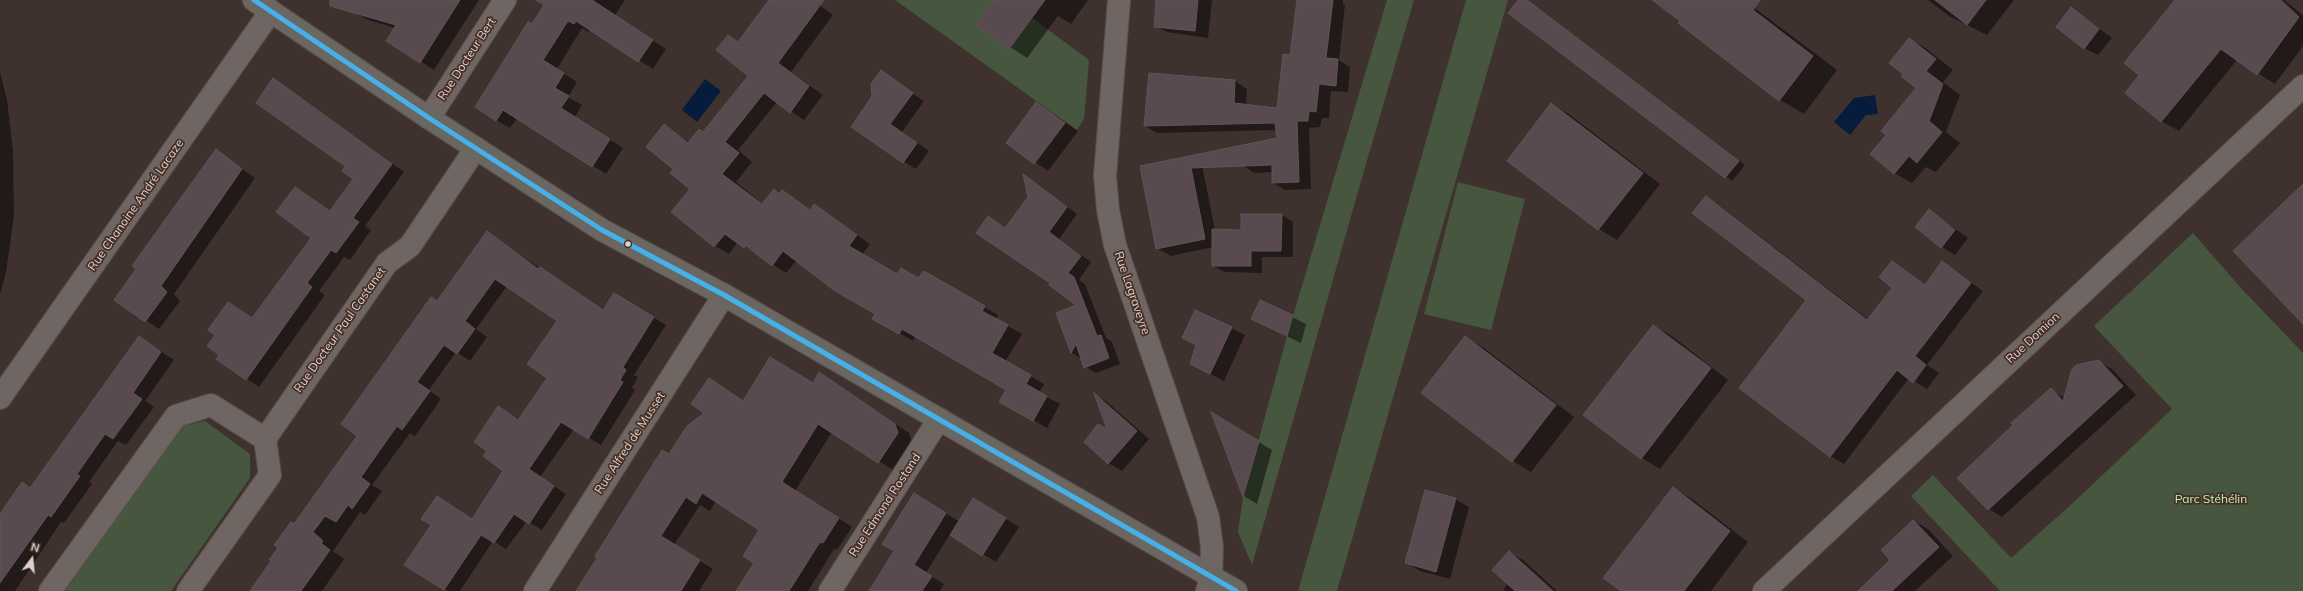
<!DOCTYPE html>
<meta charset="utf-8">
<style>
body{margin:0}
#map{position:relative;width:2303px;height:591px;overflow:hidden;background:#3f322e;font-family:Mulish,sans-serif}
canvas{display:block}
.north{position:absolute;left:12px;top:539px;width:40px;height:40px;-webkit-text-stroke:3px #462f27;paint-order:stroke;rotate:16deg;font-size:11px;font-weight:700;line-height:16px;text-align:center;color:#dfd0ca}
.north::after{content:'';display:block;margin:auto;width:14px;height:18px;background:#dfd0ca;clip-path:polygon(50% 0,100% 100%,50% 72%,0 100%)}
</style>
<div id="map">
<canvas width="2303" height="591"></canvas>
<div class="north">N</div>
</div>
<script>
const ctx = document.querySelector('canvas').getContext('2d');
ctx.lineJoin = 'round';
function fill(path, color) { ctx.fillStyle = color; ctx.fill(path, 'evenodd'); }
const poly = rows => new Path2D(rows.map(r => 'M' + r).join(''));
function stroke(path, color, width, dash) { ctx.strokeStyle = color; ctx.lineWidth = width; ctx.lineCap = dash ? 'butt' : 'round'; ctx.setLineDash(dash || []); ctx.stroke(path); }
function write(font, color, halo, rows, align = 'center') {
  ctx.font = font + ' Mulish,sans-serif'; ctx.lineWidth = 3.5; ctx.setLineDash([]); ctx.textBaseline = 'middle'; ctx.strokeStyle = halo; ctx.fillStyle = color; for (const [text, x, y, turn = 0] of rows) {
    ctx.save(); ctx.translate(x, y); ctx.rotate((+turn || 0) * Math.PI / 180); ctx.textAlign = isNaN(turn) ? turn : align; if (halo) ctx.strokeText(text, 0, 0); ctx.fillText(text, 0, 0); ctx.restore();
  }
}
fill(poly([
 [895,0,1008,0,1089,60,1084,119,1077,130],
 [1387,0,1414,0,1361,181,1252,565,1238,532,1243,497,1287,336],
 [1466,0,1508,0,1337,591,1298,591],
 [1458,182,1525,199,1491,330,1424,314],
 [2193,233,2240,287,2303,353,2303,591,2000,591,1911,496,1933,475,2011,558,2073,503,2172,409,2094,326],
 [205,421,250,454,250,478,171,591,66,591,66,588,178,427]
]), '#47563e');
fill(poly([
 [705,79,721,91,697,122,682,110],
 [1875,95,1878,114,1866,115,1850,135,1834,122,1854,98]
]), '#061c3d');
fill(poly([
 [345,0,479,0,434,70,387,40,395,28,368,20,354,12],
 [548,0,625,0,615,15,666,49,653,69,590,29,588,32,582,28,557,69,577,82,568,97,582,105,575,117,623,148,606,174,517,118,510,128,496,120,532,25],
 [770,0,812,0,833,15,791,72,823,95,804,120,777,102,738,150,752,162,736,182,763,204,774,190,780,194,782,191,811,210,814,206,870,244,862,255,898,275,918,279,924,272,998,315,996,319,1022,334,1005,362,1044,384,1039,393,1060,404,1047,428,1001,401,1007,390,916,336,913,341,874,318,876,314,797,260,786,273,738,242,729,254,715,246,673,212,691,189,674,169,664,125,690,143,704,133,750,76,729,37,739,42],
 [995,0,1088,0,1071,24,1058,16,1027,58,977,25],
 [1156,0,1212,0,1208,38,1167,32,1154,25],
 [1298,0,1343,0,1343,4,1345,5,1339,60,1350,67,1348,92,1331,91,1329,118,1322,118,1320,127,1309,128,1311,189,1285,190,1273,183,1273,172,1254,173,1242,165,1278,139,1277,130,1157,133,1145,126,1150,74,1235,81,1247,89,1246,106,1278,109,1291,56],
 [1519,0,1528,1,1745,165,1732,181,1509,12],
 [1651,0,1744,0,1837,70,1804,114,1780,100,1681,21],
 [1928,0,2014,0,1987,35,1949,16],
 [2176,0,2284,0,2303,15,2303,46,2275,84,2237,60,2179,131,2161,121],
 [2072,9,2112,38,2098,55,2084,48],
 [1909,39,1927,49,1953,70,1943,82,1960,95,1946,132,1960,143,1936,172,1926,167,1912,183,1894,173,1888,135,1918,88,1904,73],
 [0,72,7,100,13,150,14,215,6,272,0,295],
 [881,72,924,101,902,132,929,151,916,169,904,162,873,97],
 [274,79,404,172,365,226,371,230,350,260,344,257,319,291,325,295,259,387,218,359,220,355,217,335,229,303,253,319,313,238,295,188,331,211,354,179,346,166],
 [1037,103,1078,131,1048,171,1008,143],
 [1552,104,1570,115,1660,184,1617,240,1599,229,1509,160],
 [216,151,255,178,174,294,180,301,159,329,115,300],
 [1202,165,1215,230,1242,231,1282,215,1293,222,1293,257,1262,257,1262,273,1225,272,1213,266,1213,247,1171,256,1157,248,1141,166],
 [1025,176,1077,214,1059,239,1091,262,1079,280,1085,284,1106,338,1112,342,1120,364,1096,373,1085,367,1082,359,1072,353,1057,313,1079,305,1051,283,989,218,1006,229,1029,197],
 [1706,197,1719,205,1869,320,1893,288,1893,262,1926,285,1943,263,1983,291,1927,365,1939,373,1927,389,1909,378,1844,464,1830,456,1807,300],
 [1929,210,1968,238,1955,255,1942,247],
 [487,233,604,311,627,301,666,325,634,375,638,377,632,388,635,390,601,445,574,429,540,477,566,494,542,530,527,521,506,549,493,541,460,591,448,591,406,565,432,525,438,497,472,519,504,471,489,451,499,408,519,420,548,378,558,321,507,286,476,329,487,337,470,361,456,352,429,390,441,399,415,436,410,433,372,485,382,491,365,515,360,512,333,551,344,559,322,591,251,591,295,525,359,435,438,302],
 [1260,301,1306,324,1301,343,1252,319],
 [1653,326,1672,336,1728,380,1660,469,1642,458,1585,415],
 [1231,328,1245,335,1224,381,1191,364,1197,346,1183,338],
 [139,337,174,360,145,401,154,407,126,445,118,441,89,482,92,484,64,523,61,522,15,591,0,591,0,515,22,484,31,488],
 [1465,337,1484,348,1574,417,1531,472,1513,461,1423,393],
 [2098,361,2112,369,2136,395,2002,517,1989,509,2014,425,2051,390,2065,398],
 [820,374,909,433,912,442,893,470,832,432,795,491,852,527,837,550,834,549,808,591,737,591,755,563,761,530,716,501,710,511,700,505,674,545,713,569,699,591,577,591,669,455,705,413,723,387,743,401,813,384],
 [1095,395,1107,402,1149,439,1122,471,1108,463,1108,431],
 [1213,414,1272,450,1257,504,1244,496],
 [1673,488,1692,499,1748,542,1711,591,1623,591],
 [1455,499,1469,507,1450,579,1420,571,1407,563],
 [927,502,960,522,987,507,1019,527,996,562,950,534,926,573,944,584,940,591,871,591],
 [1913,521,1928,529,1953,556,1915,591,1859,591,1892,560],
 [1509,552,1523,560,1557,591,1503,591,1508,583]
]), '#0007');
const building = poly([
 [330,0,460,0,420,63,386,41,396,25,330,6,330,0],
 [536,0,592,0,653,40,638,62,576,21,574,24,568,21,543,60,564,73,555,88,569,96,561,108,610,139,592,167,503,110,496,121,475,107,528,22,532,24,544,5,536,0],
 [769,0,824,0,778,63,809,86,790,113,764,93,725,142,739,153,722,174,762,204,774,189,779,194,782,190,810,210,814,204,857,235,849,246,897,274,901,268,918,278,924,271,985,306,982,311,1008,325,992,353,1031,375,1026,384,1047,396,1033,421,999,402,1006,390,902,329,899,334,872,319,875,314,835,291,783,251,772,266,746,246,744,248,725,234,714,247,671,212,690,189,670,173,673,169,646,147,664,124,688,143,699,129,703,132,748,76,716,50,728,35,738,42,769,0],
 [994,0,1045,0,1009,49,976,25,994,0],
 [1156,0,1198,0,1195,31,1154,27,1156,0],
 [1297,0,1333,0,1326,58,1338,59,1336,86,1319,84,1316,112,1309,111,1308,121,1297,121,1299,182,1272,183,1272,165,1191,168,1205,239,1156,249,1140,166,1277,138,1275,123,1144,126,1149,73,1235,80,1234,103,1277,108,1283,54,1290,55,1297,0],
 [1518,0,1527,0,1739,161,1725,178,1508,13,1518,0],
 [1652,0,1760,0,1753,10,1813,56,1779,101,1678,23,1680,21,1652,0],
 [1935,0,1986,0,1967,25,1935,0],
 [2175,0,2281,0,2299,17,2257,75,2221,49,2161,122,2125,93,2139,75,2124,63,2175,0],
 [2071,7,2099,29,2084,49,2056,27,2071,7],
 [1909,38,1936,59,1926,71,1943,84,1929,121,1942,132,1917,163,1909,156,1894,174,1870,154,1886,135,1881,131,1916,88,1901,76,1903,74,1889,63,1909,38],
 [881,70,913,93,890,124,917,143,903,163,851,127,872,96,871,84,881,70],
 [273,78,392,164,353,218,359,222,336,253,331,250,307,283,312,287,246,380,216,359,219,355,207,346,215,335,208,330,228,302,252,318,311,238,276,212,295,187,330,211,353,179,342,171,345,166,256,103,273,78],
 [1036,102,1065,123,1034,164,1006,143,1036,102],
 [1551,103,1643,173,1598,230,1507,161,1551,103],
 [216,149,242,169,161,286,167,292,145,322,114,300,136,269,132,266,216,149],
 [1023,174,1067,207,1049,232,1081,256,1068,273,1074,277,1097,336,1101,335,1109,358,1084,368,1076,344,1071,353,1056,313,1076,305,1049,285,1050,283,976,233,988,216,1005,228,1028,197,1023,174],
 [2303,184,2303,324,2233,251,2303,184],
 [1706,196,1867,320,1892,288,1879,277,1892,261,1925,285,1942,261,1971,283,1915,356,1926,365,1913,383,1897,370,1830,457,1739,388,1806,300,1692,213,1706,196],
 [1929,209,1955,230,1941,248,1915,227,1929,209],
 [1241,214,1282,214,1281,251,1251,251,1251,266,1212,266,1212,229,1241,230,1241,214],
 [487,231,538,269,540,267,603,310,614,293,654,317,623,367,626,370,620,380,623,382,588,439,561,422,529,469,554,486,529,524,514,514,494,543,481,535,444,590,404,565,431,525,421,519,437,496,472,519,503,471,483,456,487,451,474,442,498,406,518,420,547,378,527,364,557,321,495,279,465,321,475,329,457,354,444,345,417,382,430,391,402,430,397,426,361,477,370,484,352,509,348,505,336,522,325,516,313,532,323,541,321,543,330,550,301,591,250,591,271,561,269,560,278,548,274,545,291,522,294,524,357,436,341,424,431,297,437,301,487,231],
 [1260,300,1293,315,1287,336,1251,319,1260,300],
 [1195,310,1232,327,1210,374,1190,364,1196,345,1182,338,1195,310],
 [1653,325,1711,368,1641,459,1583,415,1653,325],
 [139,336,161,352,133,393,142,399,113,439,105,434,77,474,80,476,51,517,48,515,0,583,0,514,22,482,30,488,139,336],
 [1465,336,1556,405,1512,462,1421,393,1465,336],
 [770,357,813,383,819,372,895,424,898,433,878,463,818,424,782,482,839,518,823,543,820,542,789,591,736,591,754,563,743,556,759,530,702,493,696,504,686,497,661,536,700,560,681,591,576,591,597,558,595,556,662,450,669,454,687,426,704,413,691,404,709,378,743,401,770,357],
 [2099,360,2123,386,1988,510,1957,478,2013,425,2011,423,2051,388,2063,401,2072,369,2076,365,2099,360],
 [1094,393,1137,431,1108,464,1084,442,1098,424,1107,429,1094,393],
 [1211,412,1259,441,1243,497,1211,412],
 [1673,487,1730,531,1684,591,1621,591,1603,578,1673,487],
 [1425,490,1456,498,1436,572,1405,563,1425,490],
 [914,493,946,513,914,565,932,576,922,591,869,591,894,551,882,544,914,493],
 [973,498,1006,518,982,556,950,535,973,498],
 [1913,520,1939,547,1892,591,1858,591,1890,560,1881,550,1913,520],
 [1509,551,1553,591,1515,591,1492,570,1509,551]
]);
fill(building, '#584a4f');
stroke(building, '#5e5556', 1);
const street = poly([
 [1119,0,1105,176,1108,210,1115,245,1208,517,1212,547,1211,576,1207,591],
 [429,118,505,0],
 [0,398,271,11],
 [50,591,176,416,211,405,265,439],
 [188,591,270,475,265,439,387,263,410,246,476,148],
 [535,591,724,295],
 [830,591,939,419],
 [1764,591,2303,86]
]);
const secondary = poly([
 [254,0,429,118,602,230,724,295,1236,591]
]);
stroke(street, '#5a4e4a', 24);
stroke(secondary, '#5a4e4a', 24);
stroke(street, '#6f6663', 22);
stroke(secondary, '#6a6661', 22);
stroke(poly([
 [254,0,429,118,602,230,724,295,1236,591]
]), '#46b1e8', 5);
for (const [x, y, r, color] of [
 [628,244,3.5,"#dfd0ca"]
]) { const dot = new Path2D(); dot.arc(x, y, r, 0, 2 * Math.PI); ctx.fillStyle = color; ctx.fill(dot); stroke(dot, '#462f27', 1.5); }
write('12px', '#dfd0ca', '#462f27', [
 ["Rue Docteur Bert",467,59,-57],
 ["Rue Chanoine André Lacaze",136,205,-55],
 ["Rue Lagraveyre",1132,293,71],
 ["Rue Docteur Paul Castanet",340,330,-55],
 ["Rue Domion",2033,338,-43],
 ["Rue Alfred de Musset",630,443,-57],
 ["Rue Edmond Rostand",885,505,-57]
]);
write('12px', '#bef3ac', '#462f27', [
 ["Parc Stéhélin",2211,499]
]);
</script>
